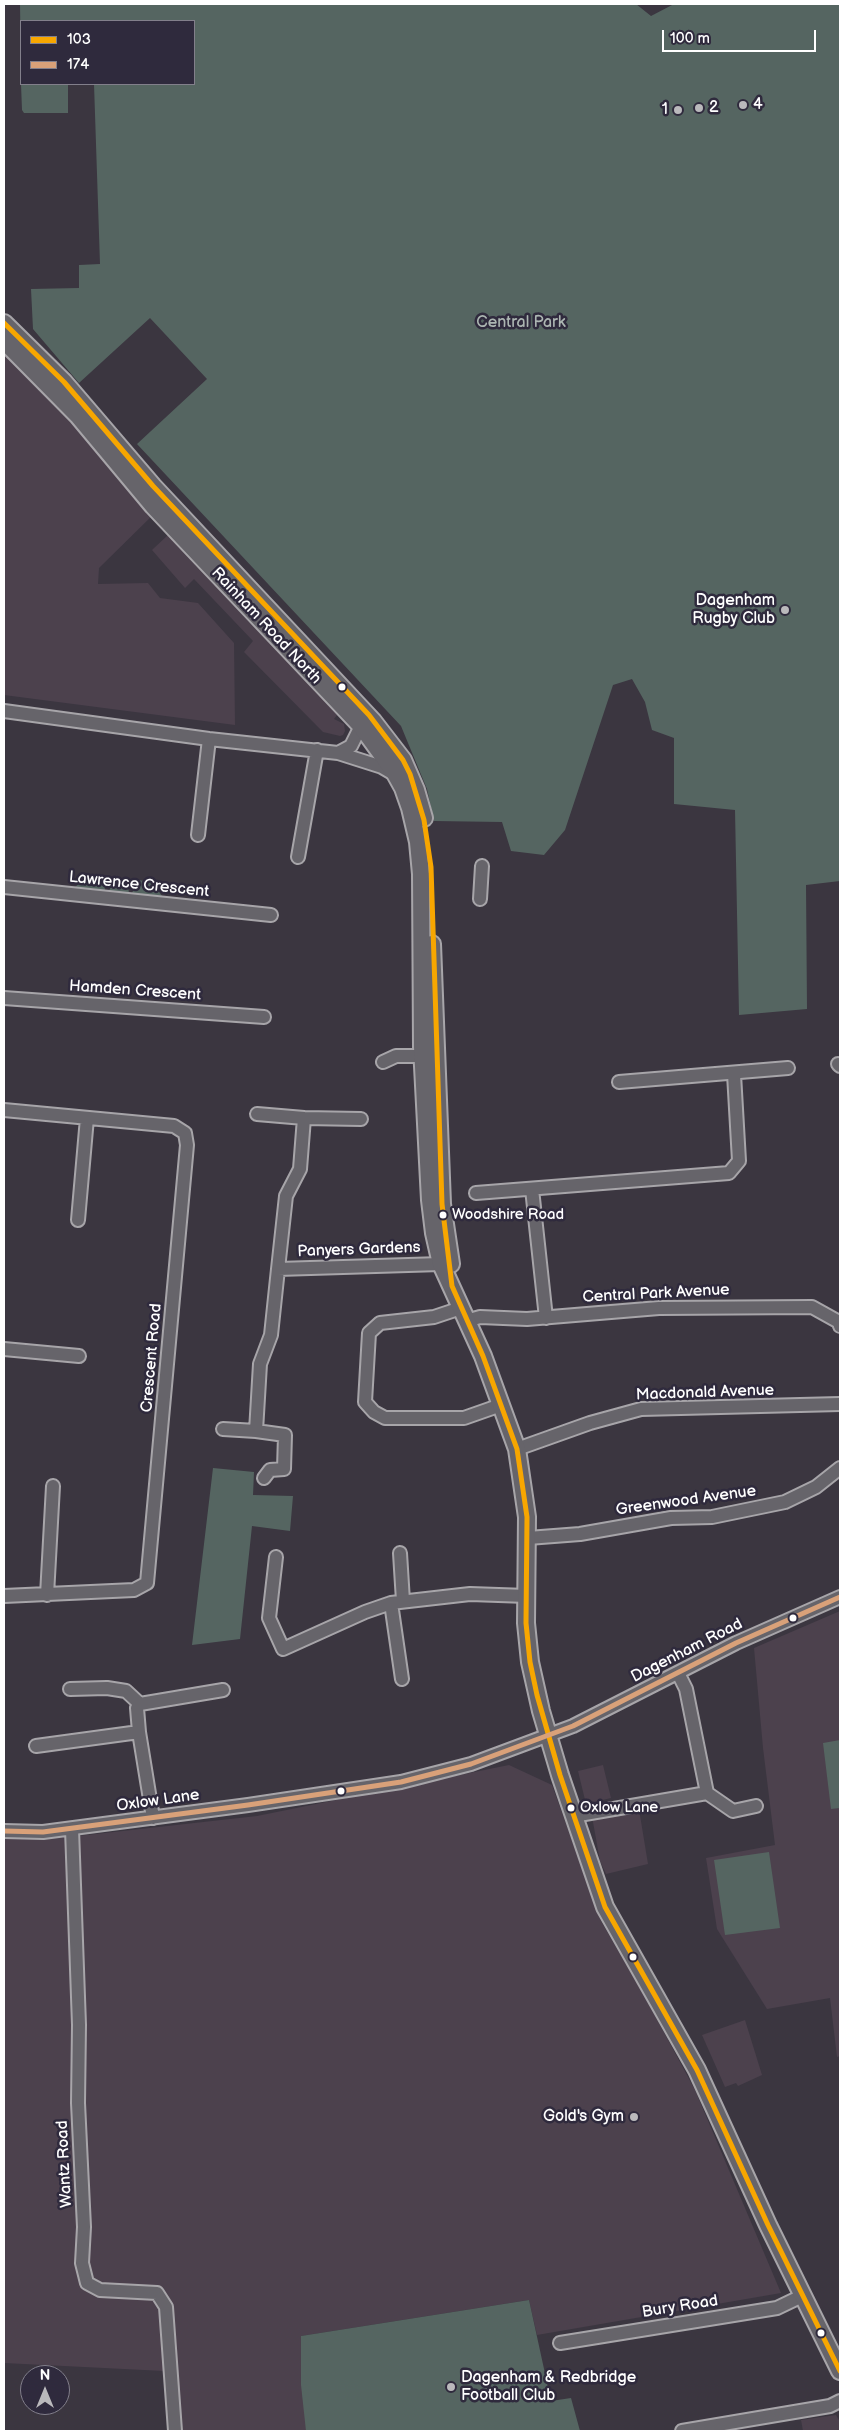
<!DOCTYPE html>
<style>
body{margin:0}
#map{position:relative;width:844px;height:2435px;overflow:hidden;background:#3b3640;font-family:"Balsamiq Sans",sans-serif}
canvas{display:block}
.frame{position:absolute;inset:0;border:5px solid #fff;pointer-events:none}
.legend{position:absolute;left:20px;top:20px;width:175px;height:65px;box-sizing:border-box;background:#2f2a3d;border:1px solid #827f8b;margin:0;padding:6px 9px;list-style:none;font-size:15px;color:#fff}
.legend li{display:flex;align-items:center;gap:10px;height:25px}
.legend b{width:25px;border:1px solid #827f8b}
.north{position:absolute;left:20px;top:2365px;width:50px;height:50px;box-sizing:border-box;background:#2f2a3d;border:1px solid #827f8b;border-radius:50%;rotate:0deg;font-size:14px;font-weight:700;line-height:20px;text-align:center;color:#fff}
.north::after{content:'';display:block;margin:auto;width:18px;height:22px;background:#bab9bc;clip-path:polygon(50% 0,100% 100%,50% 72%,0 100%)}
.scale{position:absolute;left:662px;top:30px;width:154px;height:22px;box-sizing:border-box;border:2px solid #fff;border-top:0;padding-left:6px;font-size:15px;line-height:18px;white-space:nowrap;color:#fff;-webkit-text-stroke:4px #2f2a3d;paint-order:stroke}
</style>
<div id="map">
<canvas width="844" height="2435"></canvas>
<div class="frame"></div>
<ul class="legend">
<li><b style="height:6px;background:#f7a600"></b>103</li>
<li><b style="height:6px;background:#d9a179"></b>174</li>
</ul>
<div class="north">N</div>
<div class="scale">100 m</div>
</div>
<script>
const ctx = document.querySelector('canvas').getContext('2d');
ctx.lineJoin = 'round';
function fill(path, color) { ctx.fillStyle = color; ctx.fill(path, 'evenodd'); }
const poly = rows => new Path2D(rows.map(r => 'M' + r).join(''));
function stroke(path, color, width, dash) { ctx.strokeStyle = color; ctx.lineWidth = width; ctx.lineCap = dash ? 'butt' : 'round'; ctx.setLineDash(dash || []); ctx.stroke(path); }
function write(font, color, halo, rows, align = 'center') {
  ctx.font = font + ' "Balsamiq Sans",sans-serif'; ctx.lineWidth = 5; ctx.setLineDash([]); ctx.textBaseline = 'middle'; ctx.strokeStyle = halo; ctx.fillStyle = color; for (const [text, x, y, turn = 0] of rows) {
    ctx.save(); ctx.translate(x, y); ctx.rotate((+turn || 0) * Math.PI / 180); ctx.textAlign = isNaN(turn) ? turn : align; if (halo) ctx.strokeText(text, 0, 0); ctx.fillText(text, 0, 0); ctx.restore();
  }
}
fill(poly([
 [6,348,27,377,158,510,99,568,98,584,148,583,160,598,198,603,234,643,235,725,4,695,4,349],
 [169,534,326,702,337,715,334,719,344,724,345,731,343,735,340,736,323,732,244,652,253,641,194,579,185,588,152,550],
 [840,1611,840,2056,837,2057,830,1998,767,2009,717,1929,706,1858,775,1845,763,1748,754,1648],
 [509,1765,552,1785,601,1921,645,1997,695,2090,781,2293,537,2335,529,2300,301,2336,303,2337,307,2431,175,2431,164,2371,4,2363,4,1831,69,1837,257,1816],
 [603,1765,611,1798,586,1804,578,1771],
 [638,1803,648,1864,606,1874,600,1861,591,1811],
 [745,2020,762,2075,738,2086,736,2083,725,2087,702,2035],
 [836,2415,840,2422,840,2431,803,2431,801,2420]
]), '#4c414d');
fill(poly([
 [20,4,636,4,651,16,674,4,840,4,840,881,806,885,807,1009,739,1015,735,810,674,804,674,738,652,730,645,702,632,679,613,685,565,830,544,855,511,851,502,822,434,821,427,789,401,726,137,444,207,379,150,318,79,383,33,329,31,289,79,288,79,265,100,264,94,84,194,84,194,21,21,21,21,73],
 [21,84,68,84,68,113,24,113,22,110],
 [90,875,103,876,105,890,75,887],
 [114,878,127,879,129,893,109,891],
 [138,880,152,882,162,896,132,893],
 [213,1468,254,1472,253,1495,293,1496,290,1531,252,1526,240,1639,192,1645],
 [840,1740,840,1808,831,1809,823,1743],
 [769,1852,780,1928,725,1935,714,1860],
 [529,2300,551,2401,571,2398,580,2431,306,2431,301,2385,301,2336]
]), '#556561');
const minor = poly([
 [4,711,209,739,338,753,382,767,394,774],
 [338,753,351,746,361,726],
 [198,835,209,739],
 [298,857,317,750],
 [4,887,271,915],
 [480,899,482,866],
 [4,998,264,1017],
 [383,1062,396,1056,423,1056],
 [838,1064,840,1066],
 [619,1082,788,1068],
 [4,1110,174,1126,185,1133,187,1145,147,1583,134,1590,4,1596],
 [257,1114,304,1118,300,1169,286,1196,278,1269],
 [304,1118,361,1119],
 [532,1189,546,1318],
 [476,1193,729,1173,739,1161,734,1074],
 [78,1220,87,1118],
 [461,1308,434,1317,380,1323,369,1333,365,1402,374,1412,385,1418,464,1418,501,1405],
 [466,1321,480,1317,527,1319,659,1308,812,1307,839,1322,840,1326],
 [4,1349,79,1356],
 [223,1429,256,1431],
 [517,1449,590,1423,641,1409,840,1404],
 [264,1478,270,1470,284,1469,285,1435,256,1431,260,1364,271,1335,278,1269,441,1264],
 [528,1538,580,1534,671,1518,712,1517,785,1502,816,1487,840,1468],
 [400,1553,403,1601],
 [276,1557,269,1618,283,1649,365,1612,391,1603,470,1594,527,1596],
 [47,1595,53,1486],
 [391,1603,402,1679],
 [70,1689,107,1688,126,1691,140,1704],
 [140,1704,137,1708,139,1732,153,1818],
 [140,1704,223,1690],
 [36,1746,139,1732],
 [707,1793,733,1811,756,1806],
 [573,1816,707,1793,686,1689,678,1673],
 [72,1829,79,2025,78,2103,84,2227,82,2263,87,2283,100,2290,157,2293,166,2307,175,2431],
 [4,1831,43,1832,248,1805,401,1782,471,1764,573,1726,736,1643,840,1597],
 [560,2343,777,2308,802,2296],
 [682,2431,830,2406,840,2401]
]);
const major = poly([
 [4,323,64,382,153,486,373,721,403,760,416,790,424,818],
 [4,341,78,416,153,506,361,726,393,770,403,788,410,808,418,842,421,874,422,1047,430,1200,434,1233,441,1264,483,1356,517,1449,527,1517,526,1623,530,1662,541,1711,560,1775,605,1907,697,2070,768,2225,840,2371],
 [432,944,442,1204,451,1264]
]);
stroke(minor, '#a7a5a9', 16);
stroke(major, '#a7a5a9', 20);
stroke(minor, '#66646a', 12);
stroke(major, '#66646a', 16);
stroke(poly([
 [4,323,64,382,153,486,369,715,403,760,410,774,424,820,431,867,442,1204,452,1286,483,1356,517,1449,527,1517,526,1623,530,1662,537,1695,560,1775,605,1907,697,2070,768,2225,840,2371]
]), '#f7a600', 5);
stroke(poly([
 [4,1831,43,1832,248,1805,401,1782,471,1764,573,1726,736,1643,840,1597]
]), '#d9a179', 5);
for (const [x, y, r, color] of [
 [743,105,5,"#bab9bc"],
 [699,108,5,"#bab9bc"],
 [678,110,5,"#bab9bc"],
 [785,610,5,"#bab9bc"],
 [342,687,4.5,"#fff"],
 [443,1215,4.5,"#fff"],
 [793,1618,4.5,"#fff"],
 [341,1791,4.5,"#fff"],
 [571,1808,4.5,"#fff"],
 [633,1957,4.5,"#fff"],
 [634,2117,5,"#bab9bc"],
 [821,2333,4.5,"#fff"],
 [451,2387,5,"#bab9bc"]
]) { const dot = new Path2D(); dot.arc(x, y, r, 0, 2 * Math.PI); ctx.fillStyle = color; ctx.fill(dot); stroke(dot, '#2f2a3d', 2); }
write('15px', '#fff', '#2f2a3d', [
 ["Woodshire Road",452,1215],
 ["Oxlow Lane",580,1808]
], 'left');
write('16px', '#fff', '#2f2a3d', [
 ["4",753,105],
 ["2",709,108],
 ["1",668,110,"right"],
 ["Dagenham",775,601,"right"],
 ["Rugby Club",775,619,"right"],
 ["Gold's Gym",624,2117,"right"],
 ["Dagenham & Redbridge",461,2378],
 ["Football Club",461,2396]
], 'left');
write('16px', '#acb6b2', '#2f2a3d', [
 ["Central Park",521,323]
]);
write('16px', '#fff', '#2f2a3d', [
 ["Rainham Road North",266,626,47],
 ["Lawrence Crescent",139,885,6],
 ["Hamden Crescent",135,991,4],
 ["Panyers Gardens",359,1250,-2],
 ["Central Park Avenue",656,1294,-3],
 ["Crescent Road",152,1358,-85],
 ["Macdonald Avenue",705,1393,-2],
 ["Greenwood Avenue",686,1501,-8],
 ["Dagenham Road",687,1651,-27],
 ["Oxlow Lane",158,1801,-8],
 ["Wantz Road",65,2164,-93],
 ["Bury Road",680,2307,-9]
]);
</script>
